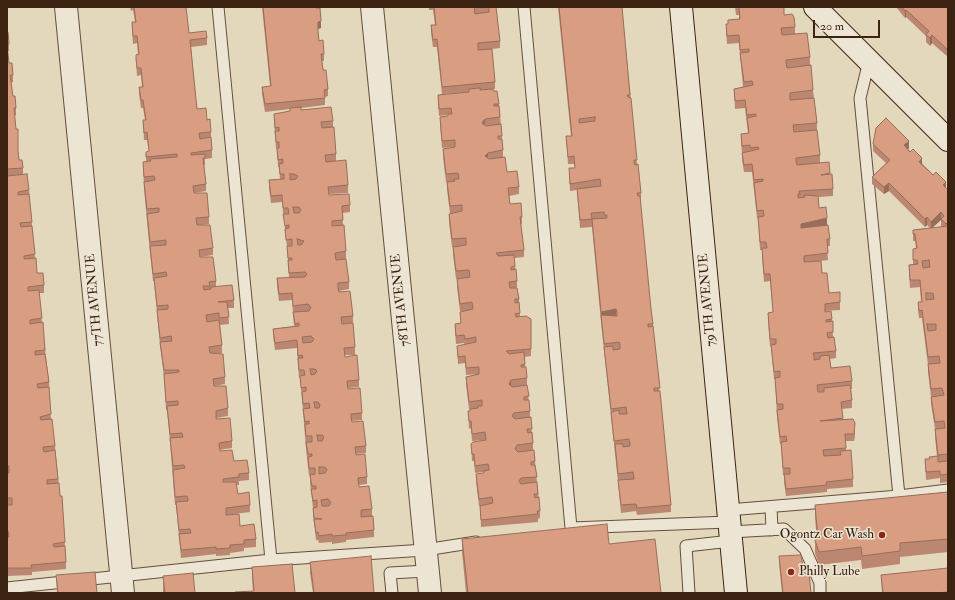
<!DOCTYPE html>
<style>
body{margin:0}
#map{position:relative;width:955px;height:600px;overflow:hidden;background:#e3d7bc;font-family:"IM FELL Double Pica",serif}
canvas{display:block}
.frame{position:absolute;inset:0;border:8px solid #3c2211;pointer-events:none}
.scale{position:absolute;left:813px;top:20px;width:67px;height:18px;box-sizing:border-box;border:2px solid #3c2211;border-top:0;padding-left:5px;font-size:12px;line-height:14px;white-space:nowrap;color:#3c2211;-webkit-text-stroke:3px #ede5d3;paint-order:stroke}
</style>
<div id="map">
<canvas width="955" height="600"></canvas>
<div class="frame"></div>
<div class="scale">20 m</div>
</div>
<script>
const ctx = document.querySelector('canvas').getContext('2d');
ctx.lineJoin = 'round';
const poly = rows => new Path2D(rows.map(r => 'M' + r).join(''));
function stroke(path, color, width, dash) { ctx.strokeStyle = color; ctx.lineWidth = width; ctx.lineCap = dash ? 'butt' : 'round'; ctx.setLineDash(dash || []); ctx.stroke(path); }
function fill(path, color) { ctx.fillStyle = color; ctx.fill(path, 'evenodd'); }
function write(font, color, halo, rows, align = 'center') {
  ctx.font = font + ' "IM FELL Double Pica",serif'; ctx.lineWidth = 3; ctx.setLineDash([]); ctx.textBaseline = 'middle'; ctx.strokeStyle = halo; ctx.fillStyle = color; for (const [text, x, y, turn = 0] of rows) {
    ctx.save(); ctx.translate(x, y); ctx.rotate((+turn || 0) * Math.PI / 180); ctx.textAlign = isNaN(turn) ? turn : align; if (halo) ctx.strokeText(text, 0, 0); ctx.fillText(text, 0, 0); ctx.restore();
  }
}
const lane = poly([
 [218,7,271,560,425,550,476,542],
 [524,7,571,528,729,522],
 [869,61,860,98,899,496,948,490],
 [771,507,772,530],
 [728,510,899,496],
 [730,532,784,529,805,549,820,583,820,593],
 [7,588,271,560],
 [392,593,390,573,427,571],
 [689,593,686,546,731,541]
]);
const street = poly([
 [66,7,123,593],
 [372,7,430,593]
]);
const secondary = poly([
 [681,7,736,593],
 [815,7,948,140]
]);
stroke(lane, '#664f3c', 13);
stroke(street, '#664f3c', 24);
stroke(secondary, '#3c2211', 24);
stroke(lane, '#ede5d3', 11);
stroke(street, '#ede5d3', 22);
stroke(secondary, '#ede5d3', 22);
fill(poly([
 [130,7,186,7,189,33,207,38,207,45,191,47,197,109,207,120,211,132,211,139,212,150,212,158,205,159,205,165,204,165,206,184,206,191,194,193,209,217,209,224,200,225,213,248,213,255,200,257,216,281,216,286,234,300,234,308,228,308,229,324,220,325,222,345,222,353,215,353,225,377,225,384,214,386,228,408,228,416,216,418,232,441,232,448,219,450,249,473,249,480,239,481,239,485,236,485,238,494,250,505,250,512,227,515,256,539,256,547,244,548,244,551,230,553,230,555,216,556,216,554,181,558,176,505,175,505,170,442,167,410,166,410,164,377,160,345,154,281,153,281,150,253,144,189,143,162,146,162,146,152,149,151,147,140,144,140,143,120,145,120,143,108,141,108,139,94,139,87,142,87,141,75,137,76,136,62,136,55,138,55,137,43,133,44,132,30,132,22,135,22,133,10,131,11],
 [262,7,316,7,321,28,318,29,319,41,324,54,324,61,322,61,323,70,328,89,328,96,325,97,325,105,301,108,301,110,333,121,333,127,336,154,336,161,348,185,348,193,329,194,329,195,350,205,350,212,342,213,343,225,346,251,346,259,335,260,349,282,349,289,339,291,339,292,353,316,353,323,342,324,355,347,355,355,345,355,345,357,359,380,359,387,348,388,348,389,362,413,362,420,351,421,352,422,366,446,366,453,355,454,367,477,367,484,358,485,359,487,372,509,372,516,374,530,374,537,346,540,346,542,332,544,332,542,319,543,318,540,316,540,313,515,313,508,310,482,310,475,309,476,306,449,303,411,300,378,299,378,298,366,297,348,275,350,273,336,273,329,294,326,292,300,279,301,277,286,277,278,289,278,287,247,282,202,271,203,269,188,269,180,280,179,279,167,278,167,277,149,276,149,274,121,274,114,290,111,290,109,265,112,262,94,262,87,270,86],
 [429,7,496,7,500,41,500,48,492,49,495,82,495,89,493,89,493,91,499,104,503,150,503,157,507,172,519,187,519,194,509,196,510,204,522,217,522,224,521,225,524,250,524,257,514,258,517,281,517,288,519,299,520,317,531,319,531,356,524,357,527,378,527,385,530,411,530,417,533,443,533,450,535,461,537,482,540,511,540,518,538,519,538,522,481,527,480,506,482,506,479,506,476,481,476,474,484,473,484,472,475,473,474,461,472,461,471,444,485,440,472,441,471,428,469,429,468,411,470,411,470,409,469,409,466,384,466,377,477,374,466,375,465,363,458,364,457,346,465,345,464,343,456,344,455,331,455,324,461,323,460,312,465,311,460,311,457,287,457,279,465,278,456,279,453,254,453,247,452,247,449,222,449,214,454,213,450,214,447,189,447,182,454,180,446,182,443,157,443,149,455,147,442,148,440,124,440,117,448,116,448,115,439,116,438,102,438,95,469,92,442,94,437,47,433,47,431,33,431,25,435,25,433,10,429,10],
 [558,7,622,7,637,164,641,193,641,200,640,200,651,309,653,326,671,505,671,512,637,515,636,511,621,513,618,482,611,416,601,322,592,227,592,221,592,227,580,228,577,190,570,191,569,168,575,168,574,164,568,164,566,136,571,136],
 [735,7,784,7,784,15,795,27,795,34,810,57,810,65,817,123,817,130,820,155,820,163,830,175,833,189,833,196,818,197,819,208,827,225,830,239,830,246,827,246,828,260,821,261,822,273,829,293,840,302,840,310,825,311,832,319,833,337,836,351,836,358,830,359,831,368,852,381,852,389,851,389,852,400,852,408,841,409,843,419,855,431,854,441,845,441,846,450,853,479,853,487,827,489,827,492,786,496,784,482,784,475,783,475,781,444,780,444,777,417,775,379,774,379,771,346,770,347,768,320,768,313,773,312,770,281,764,282,762,256,762,250,760,250,758,218,757,218,752,172,744,172,742,160,742,153,741,142,741,134,748,133,745,108,735,109,734,89,743,87,739,43,727,44,726,31,726,24,728,24,728,20,739,19,739,15,736,15],
 [896,7,948,7,948,57,932,43,930,46,926,42,926,36,906,17,905,18],
 [7,32,9,44,9,51,8,51,9,63,13,75,13,82,11,83,13,96,16,108,16,115,14,116,19,160,23,168,23,174,29,190,35,258,37,273,44,285,44,293,39,293,42,323,49,382,51,419,55,446,60,496,62,496,65,546,66,562,66,569,32,572,32,575,7,576],
 [873,144,909,148,908,149,948,190,948,482,940,483,940,478,926,480,925,459,930,459,937,456,935,437,935,429,931,404,931,397,942,396,931,397,928,372,928,364,928,365,922,318,919,318,918,310,918,302,921,302,920,287,910,288,909,272,909,265,913,264,913,249,916,248,915,241,913,241,913,230,930,228,927,225,925,227,889,191,884,194,872,184,872,177,886,163,873,151],
 [941,220,941,226,942,227,932,228],
 [948,492,948,552,900,557,900,564,862,569,861,560,819,565,815,553,815,540,817,539,815,518,815,505],
 [462,539,609,544,661,593,466,593,462,552],
 [779,556,804,573,811,593,782,593,779,563],
 [310,562,374,593,313,593,310,573],
 [252,567,295,593,253,591,252,578],
 [948,568,948,593,882,593,881,575],
 [56,575,97,593,57,593],
 [163,576,195,593,163,593]
]), '#bb8770');
fill(poly([
 [906,10,906,17,905,18,905,11],
 [321,21,321,28,318,29,318,22],
 [932,35,932,43,930,46,930,38],
 [485,119,485,126,482,123],
 [909,141,909,148,904,153,904,145],
 [488,153,488,160,485,156],
 [922,158,922,166,919,162],
 [946,182,946,189,943,185],
 [889,183,889,191,884,194,884,187],
 [941,212,941,220,931,229,931,222],
 [927,217,927,225,925,227,925,219],
 [827,218,827,226,801,231,801,224],
 [616,309,616,317,601,315,601,320,601,312],
 [511,380,511,387,509,384],
 [855,423,855,431,854,441,854,434]
]), '#986e5b');
const building = poly([
 [134,7,186,7,189,33,206,31,207,38,190,40,197,109,206,108,207,120,210,119,211,132,199,133,200,139,211,137,212,150,191,153,191,155,205,154,205,158,203,158,206,184,193,186,194,193,207,193,209,217,196,218,197,225,210,225,213,248,199,250,200,257,213,257,216,281,209,282,210,286,203,286,204,290,211,289,211,287,232,285,234,300,218,302,227,302,229,317,219,318,219,313,206,315,207,322,219,320,222,345,209,347,210,353,223,354,225,377,213,379,214,386,226,386,228,408,216,411,216,419,230,418,231,429,232,441,219,443,220,451,232,450,234,461,247,460,249,473,239,474,239,477,223,479,223,482,236,482,238,494,249,492,250,505,226,508,226,515,239,514,240,526,254,524,256,539,244,540,244,544,230,545,230,548,216,549,216,547,181,550,179,534,191,533,190,529,179,530,176,502,188,501,188,499,187,496,175,497,173,470,185,468,184,465,173,466,170,438,183,437,182,433,170,434,167,406,178,405,178,401,166,402,164,374,179,372,179,370,164,370,160,342,172,341,171,336,160,338,157,310,168,309,168,305,157,306,154,278,167,276,166,272,153,274,150,246,166,245,166,240,150,242,147,214,159,212,159,208,147,209,144,182,155,180,154,176,144,177,143,162,151,161,150,159,177,157,177,154,146,157,146,152,149,151,147,132,144,133,143,120,146,120,143,100,141,100,139,87,143,87,141,68,137,68,136,59,136,55,139,54,137,36,133,36,132,22,136,22,134,7],
 [263,7,316,7,316,8,320,8,321,21,318,22,318,31,319,41,323,40,324,54,321,54,323,70,326,70,328,89,324,90,325,98,265,104,262,87,271,86,263,7],
 [434,7,475,7,474,7,475,14,489,12,489,7,496,7,500,41,478,43,478,50,492,49,495,82,442,87,437,39,433,40,431,25,436,25,434,7],
 [559,7,622,7,630,95,627,95,628,97,631,98,637,160,634,160,634,162,635,165,638,164,641,193,637,193,638,196,640,196,651,309,653,324,648,324,648,327,653,326,660,388,654,388,654,391,660,391,671,505,637,508,636,504,621,505,618,480,634,479,633,472,618,474,615,444,623,444,623,447,630,446,630,443,629,439,614,441,611,412,619,410,619,414,627,414,626,407,611,409,604,347,613,346,613,350,620,349,620,345,619,342,604,344,601,315,617,316,617,312,616,309,601,312,592,219,607,218,607,215,604,215,604,212,591,213,592,219,580,220,577,189,601,186,600,179,570,184,569,168,575,168,574,156,568,157,566,136,572,136,559,7],
 [595,117,595,121,579,123,579,119,595,117],
 [736,7,784,7,784,15,792,14,794,17,795,27,781,28,782,35,807,33,810,57,786,60,786,63,787,68,811,65,813,90,790,93,790,100,814,98,817,123,793,125,794,132,817,130,820,155,796,158,796,162,797,165,829,162,830,173,821,175,832,174,833,189,799,191,800,194,798,194,798,198,805,197,804,195,818,196,819,208,826,207,827,218,801,224,801,228,828,225,830,239,827,239,828,253,804,256,804,262,821,261,822,273,827,273,829,293,840,292,840,302,825,304,825,312,831,311,832,319,826,320,826,322,833,321,833,332,827,333,828,338,834,337,836,351,813,353,814,356,814,360,820,359,820,356,829,355,831,368,850,366,852,381,817,385,818,392,824,392,824,388,850,385,852,400,841,402,843,418,820,421,853,419,855,423,854,434,845,434,846,448,823,450,824,456,841,455,840,451,851,450,853,479,826,482,827,485,786,489,784,474,790,474,790,468,783,468,781,442,787,441,786,436,780,437,777,410,783,409,783,404,777,404,775,378,780,377,780,371,774,372,771,345,776,344,776,339,770,339,768,313,773,312,770,274,764,274,762,248,767,248,766,242,760,242,758,217,764,216,763,210,757,211,754,183,763,181,763,179,754,180,752,164,744,165,742,153,759,149,758,147,750,148,750,145,742,146,741,134,749,133,747,118,756,116,756,114,747,115,745,100,735,101,734,89,753,85,752,81,744,82,742,68,740,53,749,52,749,49,740,50,739,35,727,36,726,24,728,24,728,20,740,19,739,7,736,7],
 [902,7,948,7,948,50,932,35,930,38,926,35,929,31,906,10,905,11,902,7],
 [7,32,8,32,9,44,7,44,7,32],
 [7,46,9,63,12,63,13,75,10,75,13,96,15,96,16,108,14,108,16,129,18,129,18,151,19,160,22,160,23,168,7,169,7,46],
 [480,88,480,90,493,89,493,91,497,91,499,104,494,104,494,106,499,106,500,117,485,119,482,123,486,126,501,124,502,136,498,136,498,139,502,139,503,150,488,153,485,156,489,159,505,157,507,172,517,171,519,187,508,188,510,204,521,203,522,217,520,217,524,250,496,253,498,256,514,255,515,266,511,267,511,270,516,269,517,281,509,282,510,288,517,288,519,299,515,299,515,303,519,302,520,313,515,314,516,317,526,316,531,319,531,349,506,351,509,354,524,352,525,364,521,365,521,367,526,367,527,378,511,380,509,384,512,387,527,385,529,396,524,397,524,400,529,400,530,411,514,413,512,416,515,419,531,417,532,429,527,429,528,433,532,432,533,443,517,445,515,449,518,452,534,450,535,461,531,462,531,465,535,465,537,477,521,478,519,481,521,484,537,482,538,494,534,494,535,498,539,497,540,511,537,511,538,514,481,520,480,506,493,503,492,497,479,499,476,474,484,473,484,471,489,470,489,468,488,464,475,466,474,454,472,454,471,444,473,442,486,440,485,432,472,434,471,421,469,421,468,411,470,411,470,409,478,408,478,406,482,406,482,400,469,402,466,377,479,374,479,367,466,368,465,356,458,357,457,346,476,342,476,337,465,339,464,335,456,336,455,324,461,323,460,312,473,309,472,302,460,304,457,279,470,277,469,270,456,271,453,247,466,245,466,238,452,239,449,214,462,211,462,205,450,206,447,182,455,181,454,179,459,179,458,173,446,174,443,149,455,147,455,140,442,141,440,117,448,116,448,114,452,114,451,108,439,109,438,95,469,92,469,89,480,88],
 [301,107,301,110,331,107,333,121,321,122,322,128,334,127,336,154,325,155,326,162,346,160,348,185,328,187,329,195,349,194,350,205,342,206,343,220,332,221,332,226,344,225,346,251,335,253,336,260,346,259,349,282,338,283,338,288,339,292,350,291,353,316,341,317,342,324,353,323,355,347,344,348,345,357,357,355,359,380,347,381,348,389,360,388,362,413,351,414,351,418,352,422,363,421,366,446,355,447,356,455,365,454,367,477,358,478,359,487,369,486,372,509,361,510,361,517,373,516,374,530,346,533,346,535,332,536,332,534,319,536,318,532,316,533,314,519,322,519,314,518,313,508,317,507,317,500,313,501,311,489,316,489,316,486,312,486,310,475,315,474,315,468,309,468,308,457,312,456,312,454,308,454,306,442,312,442,312,436,306,436,305,424,309,424,309,421,305,422,303,409,310,408,309,403,303,404,302,392,306,391,306,387,301,388,300,376,305,375,304,370,299,370,298,358,303,358,302,355,298,356,297,340,275,343,273,329,299,326,299,323,295,324,293,312,309,311,311,307,308,304,293,306,292,293,279,294,277,278,305,277,307,274,305,272,289,273,288,260,292,260,292,258,288,258,287,246,292,246,292,239,286,240,285,229,289,228,289,225,285,226,283,214,289,214,288,208,283,208,282,195,271,196,269,180,284,179,284,174,280,174,279,164,283,163,283,159,278,160,277,149,279,148,279,142,276,142,275,131,279,131,279,127,275,128,274,114,290,111,290,108,301,107],
 [290,174,294,174,298,176,296,179,290,180,290,174],
 [293,207,299,207,301,210,299,213,294,213,293,207],
 [297,239,304,241,301,245,298,245,297,239],
 [311,336,314,339,312,342,303,343,302,337,311,336],
 [310,369,315,369,317,371,315,374,311,375,310,369],
 [314,402,318,402,320,405,319,408,315,408,314,402],
 [317,435,322,435,324,437,322,441,318,441,317,435],
 [319,467,325,467,327,470,325,473,319,474,319,467],
 [328,499,331,503,329,506,322,506,321,500,328,499],
 [886,118,909,141,904,145,910,152,913,149,922,158,919,162,928,170,933,175,936,172,946,182,943,185,948,190,948,222,946,224,941,219,944,216,941,212,931,222,927,217,925,219,889,183,884,187,872,177,890,160,873,144,876,128,886,118],
 [27,174,29,190,18,192,18,195,29,194,32,222,20,223,21,227,32,226,35,254,24,256,24,259,36,258,37,273,43,273,44,285,28,287,28,291,39,290,42,318,30,320,30,324,43,322,45,350,35,351,35,355,45,354,49,382,37,384,38,388,49,387,51,414,40,417,41,420,52,419,55,446,43,447,43,449,44,452,55,450,58,479,47,480,47,484,59,483,60,496,62,496,65,542,53,544,54,547,65,546,66,562,31,565,32,568,7,568,7,537,9,537,8,531,7,531,7,505,12,505,12,498,7,498,7,473,9,473,9,466,7,466,7,176,27,174],
 [948,226,948,454,938,455,935,429,945,428,944,421,935,422,931,397,944,395,942,388,931,389,928,364,940,363,939,356,928,357,922,310,919,311,918,302,922,302,920,280,910,280,909,265,918,264,917,260,913,260,913,249,917,248,915,234,913,234,913,230,948,226],
 [929,260,930,267,923,268,922,261,929,260],
 [926,293,933,293,934,299,926,300,926,293],
 [927,324,936,324,936,330,928,331,927,324],
 [938,456,938,462,948,461,948,474,940,475,940,471,926,472,925,459,930,459,929,457,938,456],
 [948,492,948,539,900,543,900,551,862,556,861,547,819,552,815,540,818,539,815,505,948,492],
 [607,524,609,544,655,539,661,593,468,593,462,539,607,524],
 [801,555,804,573,809,573,811,593,783,593,779,556,801,555],
 [371,556,374,593,314,593,310,562,371,556],
 [292,564,295,593,235,593,235,592,254,591,252,567,292,564],
 [948,568,948,592,935,593,883,593,881,575,948,568],
 [95,572,97,593,58,593,56,575,95,572],
 [193,573,195,593,165,593,163,576,193,573]
]);
fill(building, '#d99d82');
stroke(building, '#986e5b', 1);
for (const [x, y, r, color] of [
 [882,535,4,"#8f2418"],
 [791,572,4,"#8f2418"]
]) { const dot = new Path2D(); dot.arc(x, y, r, 0, 2 * Math.PI); ctx.fillStyle = color; ctx.fill(dot); stroke(dot, '#ede5d3', 1.5); }
write('13px', '#3c2211', '#ede5d3', [
 ["77TH AVENUE",95,300,-95],
 ["78TH AVENUE",401,300,-96],
 ["79TH AVENUE",708,300,-95]
]);
write('13px', '#3c2211', '#ede5d3', [
 ["Ogontz Car Wash",874,535],
 ["Philly Lube",799,572,"left"]
], 'right');
</script>
